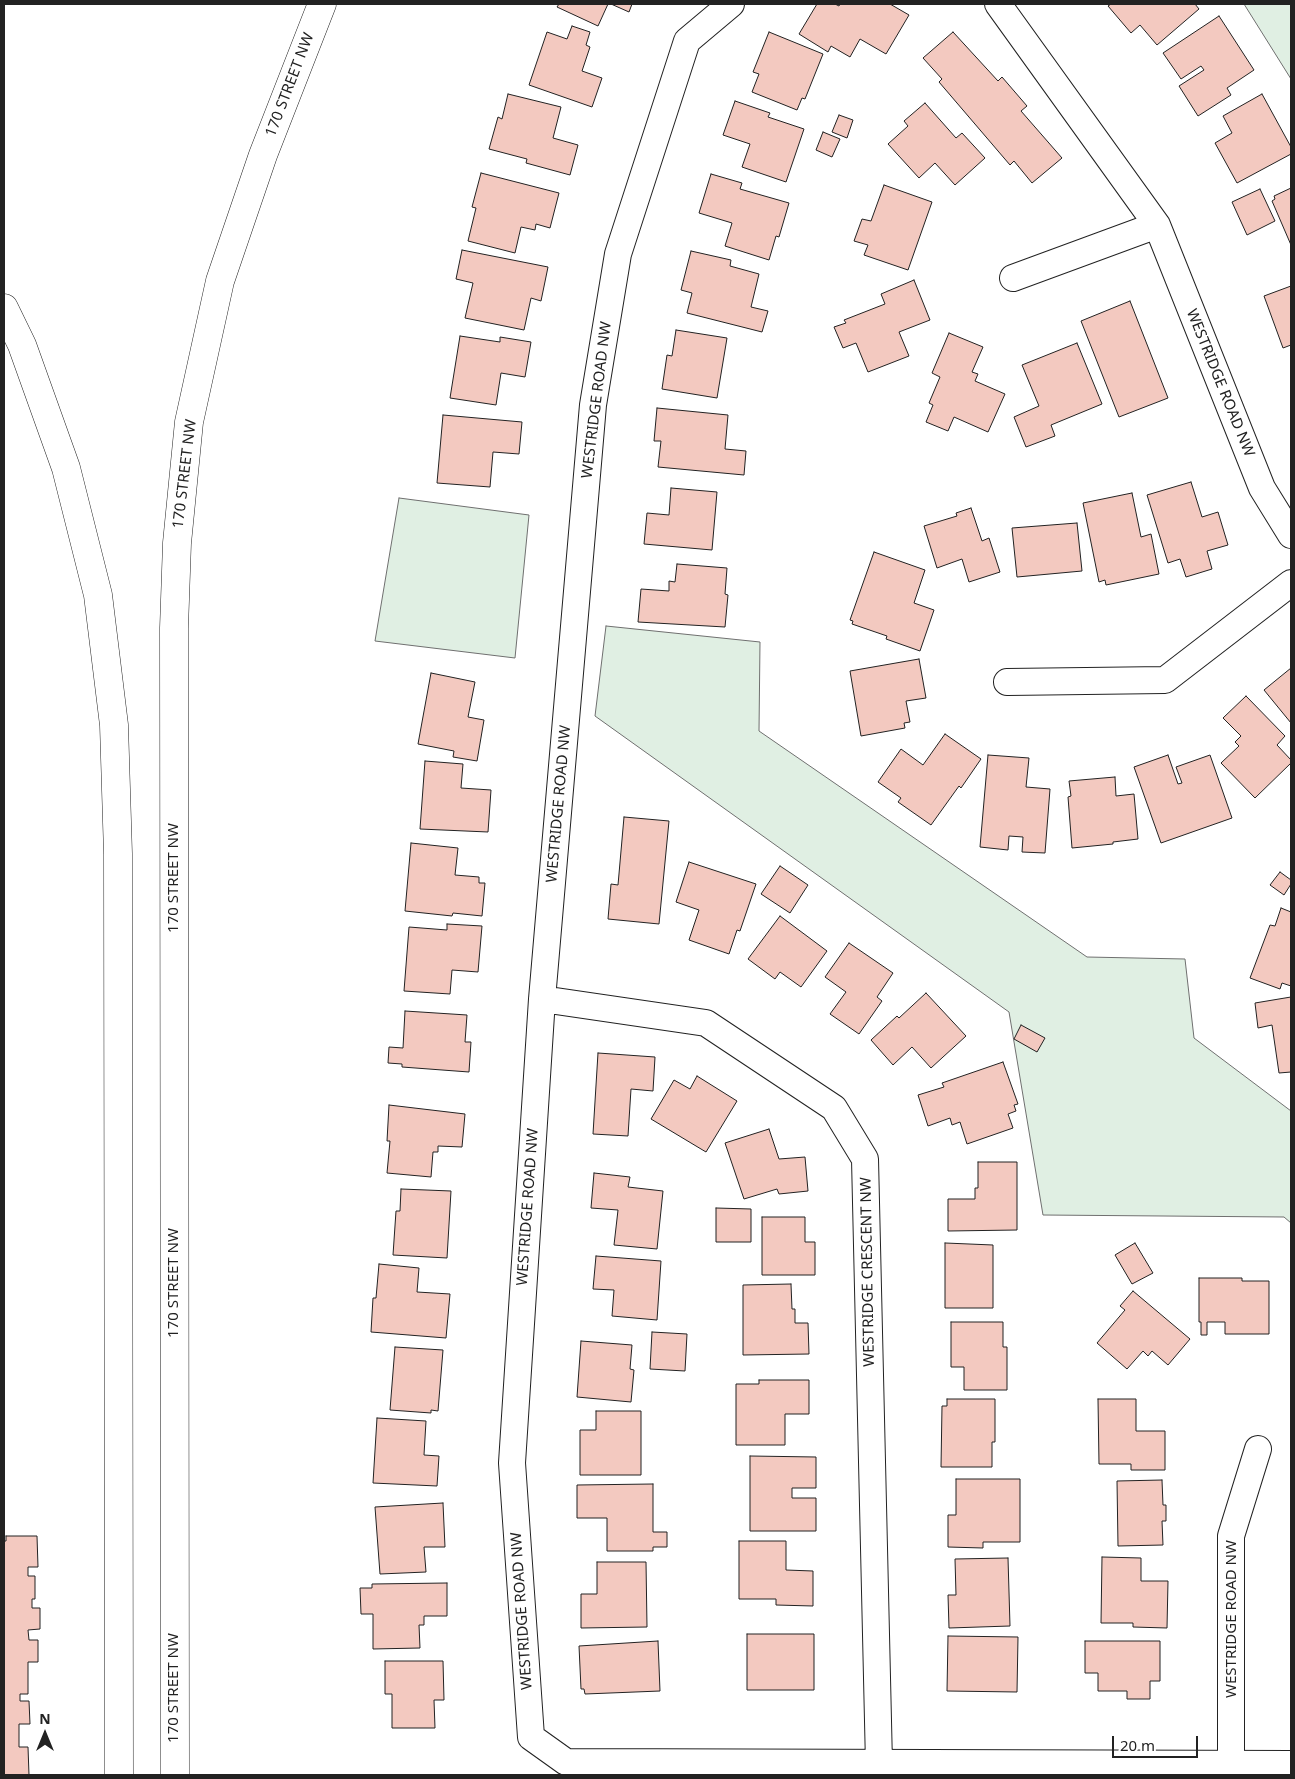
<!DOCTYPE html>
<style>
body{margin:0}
#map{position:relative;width:1295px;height:1779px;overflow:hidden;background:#fff;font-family:"Noto Sans",sans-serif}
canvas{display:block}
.frame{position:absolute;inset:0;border:5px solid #222;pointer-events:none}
.north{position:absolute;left:20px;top:1709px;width:50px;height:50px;-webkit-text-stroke:4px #fff;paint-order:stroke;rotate:0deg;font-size:14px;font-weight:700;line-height:20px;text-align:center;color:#222}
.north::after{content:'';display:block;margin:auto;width:18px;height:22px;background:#222;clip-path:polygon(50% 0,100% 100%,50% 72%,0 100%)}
.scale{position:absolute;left:1112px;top:1736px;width:86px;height:22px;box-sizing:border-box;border:2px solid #222;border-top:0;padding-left:6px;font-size:15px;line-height:18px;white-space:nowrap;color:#222;-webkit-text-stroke:4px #fff;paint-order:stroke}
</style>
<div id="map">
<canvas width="1295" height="1779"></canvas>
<div class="frame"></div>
<div class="north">N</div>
<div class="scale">20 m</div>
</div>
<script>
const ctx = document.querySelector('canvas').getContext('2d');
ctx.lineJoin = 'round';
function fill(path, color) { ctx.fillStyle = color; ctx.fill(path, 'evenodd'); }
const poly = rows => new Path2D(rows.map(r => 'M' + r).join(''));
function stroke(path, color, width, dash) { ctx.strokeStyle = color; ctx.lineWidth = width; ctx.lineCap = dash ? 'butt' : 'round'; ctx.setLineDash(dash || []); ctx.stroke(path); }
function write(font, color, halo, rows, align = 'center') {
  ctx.font = font + ' "Noto Sans",sans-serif'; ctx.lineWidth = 4; ctx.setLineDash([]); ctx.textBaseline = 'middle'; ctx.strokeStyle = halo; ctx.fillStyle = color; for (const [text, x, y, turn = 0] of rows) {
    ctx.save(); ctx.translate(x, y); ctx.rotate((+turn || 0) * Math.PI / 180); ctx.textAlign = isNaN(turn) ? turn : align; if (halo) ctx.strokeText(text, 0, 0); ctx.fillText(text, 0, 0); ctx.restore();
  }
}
const green = poly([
 [1244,4,1291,4,1291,79,1244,4],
 [399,498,529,515,515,658,375,641,399,498],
 [606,626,760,642,759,731,1087,957,1185,959,1194,1038,1291,1111,1291,1223,1284,1217,1043,1215,1009,1012,595,716,606,626]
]);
fill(green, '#e0efe3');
stroke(green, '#6f6f6f', 1);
const building = poly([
 [559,4,608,4,598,26,557,7,559,4],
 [611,4,632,4,629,12,611,4],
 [817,4,835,4,839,6,840,4,890,4,909,15,886,54,860,39,850,57,831,46,828,52,799,34,817,4],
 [1111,4,1195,4,1199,9,1157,45,1140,25,1131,33,1108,6,1111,4],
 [1219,16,1254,70,1227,88,1231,95,1198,116,1179,86,1204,70,1201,66,1181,79,1163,53,1219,16],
 [572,26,590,32,586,45,590,47,582,71,602,78,592,107,529,85,547,32,567,39,572,26],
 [769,32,823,54,805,99,802,98,797,110,752,92,759,74,753,72,769,32],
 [953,32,998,81,1002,77,1027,106,1021,111,1062,158,1032,183,1014,161,1010,165,939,82,942,79,923,58,953,32],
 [508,94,561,107,553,138,578,145,570,175,526,163,527,159,489,149,498,117,502,119,508,94],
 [1262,94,1291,147,1291,154,1237,183,1215,143,1232,133,1223,116,1262,94],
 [735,101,770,113,768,117,804,129,786,182,742,167,750,144,723,135,735,101],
 [925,103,956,138,962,133,985,158,955,185,935,163,919,178,888,144,908,126,904,121,925,103],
 [839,115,853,120,847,138,832,132,839,115],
 [823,132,840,139,832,157,816,150,823,132],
 [481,173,559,193,550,228,536,224,535,230,521,227,515,253,468,241,476,208,472,207,481,173],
 [711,174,742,183,740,189,789,203,779,237,776,236,769,260,725,246,732,223,699,213,711,174],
 [884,185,932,202,908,270,864,255,868,245,854,241,862,219,871,221,884,185],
 [1291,188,1291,245,1272,201,1275,199,1274,196,1291,188],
 [1260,189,1275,221,1247,235,1232,202,1260,189],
 [462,250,548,267,541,301,531,298,524,330,465,318,473,283,456,279,462,250],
 [691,251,731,260,730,266,759,274,751,307,768,311,762,332,687,313,692,293,681,290,691,251],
 [914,280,930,320,899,332,909,356,868,372,856,343,843,348,834,327,846,323,844,320,885,304,881,294,914,280],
 [1291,286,1291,345,1283,348,1264,296,1291,286],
 [1130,301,1168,398,1119,417,1081,321,1130,301],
 [676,330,727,338,717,398,662,389,667,355,672,356,676,330],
 [949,333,983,347,972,372,978,374,975,381,1005,394,988,432,954,417,948,431,926,422,933,405,929,403,940,377,932,373,949,333],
 [460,336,500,342,500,337,531,342,525,377,501,373,496,405,450,398,460,336],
 [1077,343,1102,404,1051,425,1055,436,1026,447,1014,417,1039,406,1022,365,1077,343],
 [657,408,728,415,725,449,746,451,744,475,658,467,661,441,654,441,657,408],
 [443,415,522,422,519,454,493,452,490,487,437,483,443,415],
 [1191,482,1202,517,1218,512,1228,545,1207,551,1212,569,1186,577,1180,559,1168,563,1147,495,1191,482],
 [671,488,717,492,712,550,644,544,647,513,669,515,671,488],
 [1132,493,1141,537,1151,534,1159,574,1106,585,1105,580,1099,582,1083,503,1132,493],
 [971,508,982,541,989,538,1000,572,969,582,962,559,937,568,924,526,957,516,956,513,971,508],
 [1077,523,1082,571,1017,577,1012,528,1077,523],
 [874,552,925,570,914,603,934,610,920,651,886,639,887,636,852,624,853,621,850,620,874,552],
 [677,564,727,568,725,594,728,595,725,627,638,622,641,589,669,591,669,581,675,582,677,564],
 [919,659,926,698,906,701,910,722,904,723,905,728,861,736,850,671,919,659],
 [1291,668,1291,723,1264,690,1291,668],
 [431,673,475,682,468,717,484,720,477,761,453,757,454,751,418,744,431,673],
 [1246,696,1285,736,1277,745,1291,760,1291,763,1255,798,1221,763,1239,746,1235,742,1241,736,1223,718,1246,696],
 [945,734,981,759,961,788,959,786,931,825,898,802,901,798,878,782,901,749,923,765,945,734],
 [988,755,1029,758,1026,787,1050,789,1045,853,1022,852,1023,837,1009,836,1008,850,980,847,988,755],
 [1168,755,1178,784,1182,783,1176,767,1210,755,1232,818,1161,843,1134,767,1168,755],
 [425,761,463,764,461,788,491,790,488,832,420,829,425,761],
 [1115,777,1116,796,1134,794,1138,839,1113,842,1113,844,1072,848,1068,797,1071,796,1069,781,1115,777],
 [624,817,669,821,659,924,608,919,611,884,618,885,624,817],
 [411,843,458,848,455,875,479,877,479,883,485,883,482,916,453,913,452,916,405,911,411,843],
 [689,862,756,884,740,931,737,930,729,954,689,940,699,910,676,902,689,862],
 [780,866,808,885,790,913,761,894,780,866],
 [1280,872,1291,880,1291,884,1284,895,1270,885,1280,872],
 [1281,908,1291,912,1291,986,1282,983,1280,989,1250,978,1270,925,1275,926,1281,908],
 [780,916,827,951,801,987,780,972,775,979,748,959,780,916],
 [447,924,482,926,478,972,452,970,450,994,404,991,409,927,447,930,447,924],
 [849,943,893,973,877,997,882,1001,859,1034,830,1014,846,992,825,977,849,943],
 [926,993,966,1036,931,1068,912,1047,893,1065,871,1040,897,1016,899,1018,926,993],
 [1291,997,1291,1072,1279,1073,1272,1025,1258,1028,1255,1003,1291,997],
 [405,1011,467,1015,465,1042,471,1042,469,1072,402,1067,402,1064,388,1063,389,1047,403,1048,405,1011],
 [1021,1025,1045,1038,1037,1052,1014,1039,1021,1025],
 [598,1053,655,1057,653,1091,631,1089,628,1136,593,1134,598,1053],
 [1003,1062,1018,1104,1014,1105,1016,1111,1008,1114,1013,1128,967,1144,960,1122,952,1125,950,1118,928,1126,918,1095,944,1087,942,1083,1003,1062],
 [697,1076,737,1101,706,1152,651,1119,674,1080,690,1089,697,1076],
 [389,1105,465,1114,462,1147,438,1146,438,1152,433,1152,431,1177,387,1173,390,1141,387,1141,389,1105],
 [769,1129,779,1159,805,1157,808,1191,779,1194,777,1189,744,1199,725,1143,769,1129],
 [978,1162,1017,1162,1017,1230,948,1231,948,1199,975,1199,975,1188,978,1188,978,1162],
 [594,1173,630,1177,628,1187,663,1191,657,1249,614,1245,618,1210,591,1208,594,1173],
 [401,1189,451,1191,447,1258,393,1255,396,1211,400,1211,401,1189],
 [716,1208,751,1209,751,1242,716,1242,716,1208],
 [762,1217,805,1217,805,1242,815,1242,815,1275,762,1275,762,1217],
 [945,1243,993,1245,993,1308,945,1308,945,1243],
 [1135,1243,1153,1273,1132,1284,1115,1255,1135,1243],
 [596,1256,661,1261,657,1320,612,1316,614,1290,593,1289,596,1256],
 [379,1264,419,1268,417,1292,450,1294,446,1338,371,1332,373,1298,376,1298,379,1264],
 [1199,1278,1242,1278,1242,1281,1269,1281,1269,1334,1225,1334,1225,1322,1207,1322,1207,1335,1201,1335,1201,1322,1199,1322,1199,1278],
 [791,1284,792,1309,795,1309,795,1323,808,1323,809,1354,743,1355,743,1285,791,1284],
 [1133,1291,1190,1339,1168,1365,1152,1351,1148,1356,1143,1351,1127,1369,1097,1343,1125,1310,1120,1306,1133,1291],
 [951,1322,1003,1322,1003,1347,1007,1347,1007,1390,964,1390,964,1367,951,1367,951,1322],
 [652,1332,687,1334,685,1371,650,1369,652,1332],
 [581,1341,632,1345,630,1369,634,1370,631,1402,577,1397,581,1341],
 [395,1347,443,1350,438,1411,431,1410,431,1413,390,1410,395,1347],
 [759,1380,809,1380,809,1414,785,1414,785,1445,736,1445,736,1384,759,1384,759,1380],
 [947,1399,995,1399,995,1442,992,1442,992,1467,941,1467,942,1406,947,1406,947,1399],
 [1098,1399,1136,1399,1136,1431,1165,1431,1165,1470,1131,1470,1131,1464,1099,1464,1098,1399],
 [596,1411,641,1411,641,1475,580,1475,580,1430,596,1430,596,1411],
 [377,1418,426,1421,424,1455,439,1456,437,1486,373,1483,377,1418],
 [750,1456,816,1457,816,1488,792,1488,792,1498,816,1498,816,1531,750,1531,750,1456],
 [956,1479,1020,1479,1020,1542,983,1542,983,1548,948,1547,948,1515,956,1515,956,1479],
 [1162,1480,1163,1505,1166,1505,1166,1521,1162,1521,1163,1545,1118,1546,1117,1481,1162,1480],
 [653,1484,653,1532,667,1532,667,1547,653,1547,653,1551,607,1551,607,1518,577,1518,577,1485,653,1484],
 [443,1503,445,1547,424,1547,426,1572,380,1574,375,1507,443,1503],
 [6,1536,37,1536,38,1567,28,1567,28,1576,35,1576,35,1599,32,1599,32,1608,40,1608,40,1629,28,1630,29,1640,38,1640,38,1662,28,1662,28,1694,20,1694,20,1701,29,1701,30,1724,19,1724,19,1747,28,1747,29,1775,4,1775,4,1541,6,1541,6,1536],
 [739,1541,786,1541,786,1570,813,1571,813,1606,776,1605,776,1599,739,1599,739,1541],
 [1102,1557,1141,1558,1141,1581,1168,1581,1167,1628,1133,1627,1133,1623,1101,1623,1102,1557],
 [1008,1558,1010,1626,949,1628,948,1595,956,1595,955,1559,1008,1558],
 [597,1562,646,1562,647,1627,581,1628,581,1594,597,1594,597,1562],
 [447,1583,447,1616,424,1616,424,1625,419,1625,420,1648,373,1649,373,1614,361,1614,360,1588,372,1588,372,1584,447,1583],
 [747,1634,814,1634,814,1690,747,1690,747,1634],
 [948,1636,1018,1637,1017,1692,947,1691,948,1636],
 [658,1641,660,1691,585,1694,584,1689,581,1689,579,1646,658,1641],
 [1085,1641,1160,1641,1160,1681,1150,1681,1150,1699,1127,1699,1127,1691,1098,1691,1098,1673,1085,1673,1085,1641],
 [385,1661,443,1661,444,1700,434,1700,435,1728,392,1728,392,1694,385,1694,385,1661]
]);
fill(building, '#f3c9c0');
stroke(building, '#222', 1);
const street = poly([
 [731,4,687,41,618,254,593,405,542,999,512,1463,531,1737,566,1762,1291,1764],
 [998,4,1157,225,1262,488,1291,535],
 [1013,278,1157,225],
 [1007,682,1165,680,1291,583],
 [542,999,706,1023,834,1108,865,1159,879,1764],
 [1231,1764,1231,1536,1258,1449]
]);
const secondary = poly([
 [4,308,22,345,66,468,98,595,114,725,118,854,119,1775],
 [175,1775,174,628,177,543,189,422,220,281,263,155,322,4]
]);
stroke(street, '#222', 28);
stroke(secondary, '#222', 29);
stroke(street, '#fff', 26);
stroke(secondary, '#fff', 28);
write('15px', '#222', '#fff', [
 ["170 STREET NW",290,85,-69],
 ["WESTRIDGE ROAD NW",1220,383,68],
 ["WESTRIDGE ROAD NW",597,400,-83],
 ["170 STREET NW",185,474,-83],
 ["WESTRIDGE ROAD NW",559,804,-85],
 ["170 STREET NW",174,878,-90],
 ["WESTRIDGE ROAD NW",528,1207,-86],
 ["WESTRIDGE CRESCENT NW",868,1272,-91],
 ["170 STREET NW",174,1283,-90],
 ["WESTRIDGE ROAD NW",522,1611,-94],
 ["WESTRIDGE ROAD NW",1232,1619,-90],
 ["170 STREET NW",174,1688,-90]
]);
</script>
